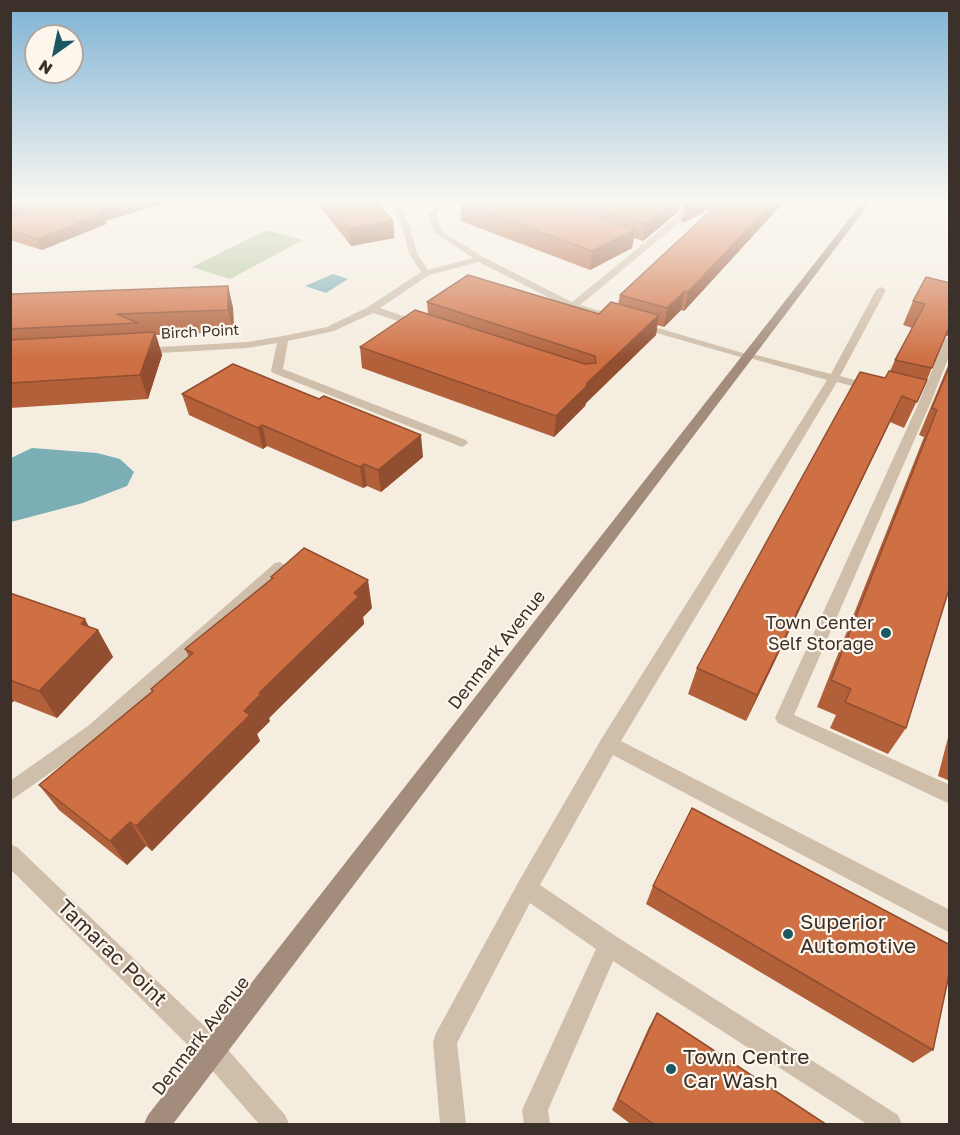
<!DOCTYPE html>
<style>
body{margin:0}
#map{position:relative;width:960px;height:1135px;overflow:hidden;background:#f5ede0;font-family:"Golos Text",sans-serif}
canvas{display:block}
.frame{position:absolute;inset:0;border:12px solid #3c312a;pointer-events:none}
.north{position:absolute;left:24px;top:24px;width:60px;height:60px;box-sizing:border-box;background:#fcf6ed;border:2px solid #afa79f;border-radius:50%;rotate:213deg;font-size:16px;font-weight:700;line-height:24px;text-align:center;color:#3c312a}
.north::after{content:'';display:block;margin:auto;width:21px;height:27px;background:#1b5861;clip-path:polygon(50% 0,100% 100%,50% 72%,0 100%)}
</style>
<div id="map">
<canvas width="960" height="1135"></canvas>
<div class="frame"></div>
<div class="north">N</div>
</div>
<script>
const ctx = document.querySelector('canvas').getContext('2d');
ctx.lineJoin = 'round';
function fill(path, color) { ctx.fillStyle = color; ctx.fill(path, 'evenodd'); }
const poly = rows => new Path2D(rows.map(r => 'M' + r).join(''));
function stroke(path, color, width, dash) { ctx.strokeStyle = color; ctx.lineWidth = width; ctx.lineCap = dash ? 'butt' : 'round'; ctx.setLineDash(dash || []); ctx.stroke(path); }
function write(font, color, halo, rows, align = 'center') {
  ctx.font = font + ' "Golos Text",sans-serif'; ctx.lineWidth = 4.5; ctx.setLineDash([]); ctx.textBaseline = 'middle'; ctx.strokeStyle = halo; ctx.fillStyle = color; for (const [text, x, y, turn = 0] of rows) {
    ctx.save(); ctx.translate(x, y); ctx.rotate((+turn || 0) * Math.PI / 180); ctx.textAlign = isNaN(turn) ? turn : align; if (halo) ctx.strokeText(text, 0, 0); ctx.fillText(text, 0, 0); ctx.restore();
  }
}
fill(poly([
 [266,230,303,240,230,279,192,267]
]), '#b6c69e');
fill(poly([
 [333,274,348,279,326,293,305,286],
 [32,448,97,453,120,459,134,472,127,486,83,503,11,522,11,458]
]), '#7caeb5');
fill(poly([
 [881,287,886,290,840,376,876,386,878,388,872,391,837,382,621,741,950,910,950,933,613,755,540,885,617,937,898,1115,902,1124,867,1124,613,961,548,1110,550,1124,524,1124,522,1110,596,949,530,903,457,1043,466,1124,440,1124,433,1042,436,1033,519,881,602,738,827,380,743,356,748,353,831,374,876,290,881,287],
 [950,336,950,354,931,402,794,715,950,785,950,804,778,723,775,718,919,402,945,339,950,336],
 [280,562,287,567,285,571,100,738,10,801,10,781,88,726,275,563,280,562],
 [213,1040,222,1043,285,1115,289,1124,259,1124,204,1061,201,1052,204,1043,213,1040]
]), '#cfbeaa');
fill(poly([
 [388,200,396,200,409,224,417,253,428,270,473,258,434,232,429,214,439,200,447,200,437,214,442,231,483,257,572,302,682,212,647,200,659,200,691,209,691,213,580,305,753,356,748,359,744,358,569,308,479,262,429,275,380,308,424,323,424,327,416,327,373,313,334,331,288,341,283,369,466,440,468,443,462,447,273,373,271,371,277,343,247,348,142,354,137,351,142,348,247,342,283,336,327,327,368,307,421,272,409,253,401,224,388,200],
 [10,844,17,847,222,1043,225,1052,222,1061,213,1064,204,1061,10,869,10,844]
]), '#cfbeaa');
fill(poly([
 [864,200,872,200,173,1124,144,1124,148,1115,864,200]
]), '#a38c7b');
fill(poly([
 [10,200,168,200,169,202,105,221,106,224,42,250,10,240],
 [315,200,374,200,393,221,394,238,351,246],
 [470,200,784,200,783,203,684,311,681,310,664,327,657,325,656,335,586,403,585,406,554,437,362,368,360,347,428,314,427,302,599,314,618,304,620,295,713,208,682,223,685,207,686,206,679,204,677,213,643,241,634,238,632,248,590,270,461,221,461,203],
 [950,283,950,334,944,337,927,380,904,428,890,422,746,721,688,694,697,668,890,371,895,360,912,328,903,325,913,301],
 [228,286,233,308,234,332,156,335,162,355,148,399,10,408,10,296],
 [950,361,950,586,906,728,888,754,830,728,836,715,817,707,924,437,919,435],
 [182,394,423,457,381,492,367,486,363,488,267,446,263,449,189,415],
 [271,577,372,608,363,617,364,624,269,718,270,721,257,734,260,741,152,851,146,846,127,865,59,810,39,785,152,691,151,689,189,657,185,649,271,579],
 [10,593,98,630,113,657,57,718,14,701,10,704],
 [950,730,950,781,938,776],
 [653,886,933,1050,913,1063,646,904],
 [657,1013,827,1125,632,1125,612,1110,649,1027]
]), '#b2603a');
fill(poly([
 [39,200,76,200,10,221,10,209],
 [136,200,168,200,169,202,105,221,106,224,42,250,37,239,98,211],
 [676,200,680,200,677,213,643,241,645,224],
 [699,200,729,200,682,223,685,207],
 [775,200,784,200,783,203,684,311,688,292],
 [393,221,394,238,351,246,349,228],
 [635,230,632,248,590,270,592,251],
 [228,286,233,308,234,332,228,310],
 [685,291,681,310,664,327,667,308],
 [659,315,656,335,586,403,585,406,554,437,556,416,586,384],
 [950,324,950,334,943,338],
 [155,332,162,355,148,399,140,375],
 [902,396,890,422,746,721,757,695],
 [262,425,267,446,263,449,258,428],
 [421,435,423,457,381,492,378,470],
 [364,464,367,486,363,488,360,467],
 [368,580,372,608,363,617,364,624,269,718,270,721,257,734,260,741,152,851,136,826,244,711,259,693,354,593],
 [85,619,93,635,98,630,113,657,57,718,39,691,81,624],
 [10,696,14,701,10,704],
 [130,822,146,846,127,865,110,841]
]), '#914e30');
const building = poly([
 [10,200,39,200,10,209,10,200],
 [64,200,136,200,98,211,103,213,37,239,10,230,10,218,64,200],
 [326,200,374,200,393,221,349,228,326,200],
 [470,200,548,200,635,230,592,251,461,203,470,200],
 [573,200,676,200,645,224,573,200],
 [693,200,699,200,685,207,693,200],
 [722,200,775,200,688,292,685,291,667,308,620,295,722,200],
 [468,275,599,314,611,302,659,315,586,384,588,385,556,416,360,347,415,310,585,364,596,363,595,356,427,302,468,275],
 [926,277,950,283,950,325,932,368,895,360,925,304,913,301,926,277],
 [228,286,228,310,117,314,138,323,10,329,10,296,12,294,228,286],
 [155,332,140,375,10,383,10,340,155,332],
 [233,364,319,399,324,396,421,435,378,470,364,464,360,467,262,425,258,428,182,394,233,364],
 [950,365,950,586,906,728,845,702,851,689,831,680,937,410,932,408,950,365],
 [889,371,927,380,917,402,902,396,757,695,697,668,860,372,885,378,889,371],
 [304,548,368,580,354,593,359,596,259,693,261,694,244,711,250,715,136,826,130,822,110,841,39,785,153,691,151,689,193,653,185,649,273,578,271,577,304,548],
 [10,593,85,619,81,624,98,630,39,691,10,680,10,593],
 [692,808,950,945,950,970,933,1050,653,886,692,808],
 [657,1013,827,1125,655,1125,618,1099,657,1013]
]);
fill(building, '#cf7044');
stroke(building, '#914e30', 1.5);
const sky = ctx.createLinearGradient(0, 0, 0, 359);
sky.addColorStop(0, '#7db2d4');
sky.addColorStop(0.56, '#faf7f1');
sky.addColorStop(1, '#faf7f100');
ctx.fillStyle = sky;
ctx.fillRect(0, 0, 960, 359);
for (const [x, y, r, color] of [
 [886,633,6,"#1b5861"],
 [788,934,6,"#1b5861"],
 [671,1069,6,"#1b5861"]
]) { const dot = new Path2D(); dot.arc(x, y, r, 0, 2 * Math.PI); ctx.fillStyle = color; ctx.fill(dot); stroke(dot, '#fcf6ed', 2); }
write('15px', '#3c312a', '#fcf6ed', [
 ["Birch Point",200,332,-3]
]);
write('18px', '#3c312a', '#fcf6ed', [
 ["Town Center",874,623],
 ["Self Storage",874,644]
], 'right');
write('18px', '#3c312a', '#fcf6ed', [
 ["Denmark Avenue",497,650,-52],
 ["Denmark Avenue",201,1036,-52]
]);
write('21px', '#3c312a', '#fcf6ed', [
 ["Superior",800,922],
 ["Automotive",800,946],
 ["Town Centre",683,1057],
 ["Car Wash",683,1081]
], 'left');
write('21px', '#3c312a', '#fcf6ed', [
 ["Tamarac Point",112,953,44]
]);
</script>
